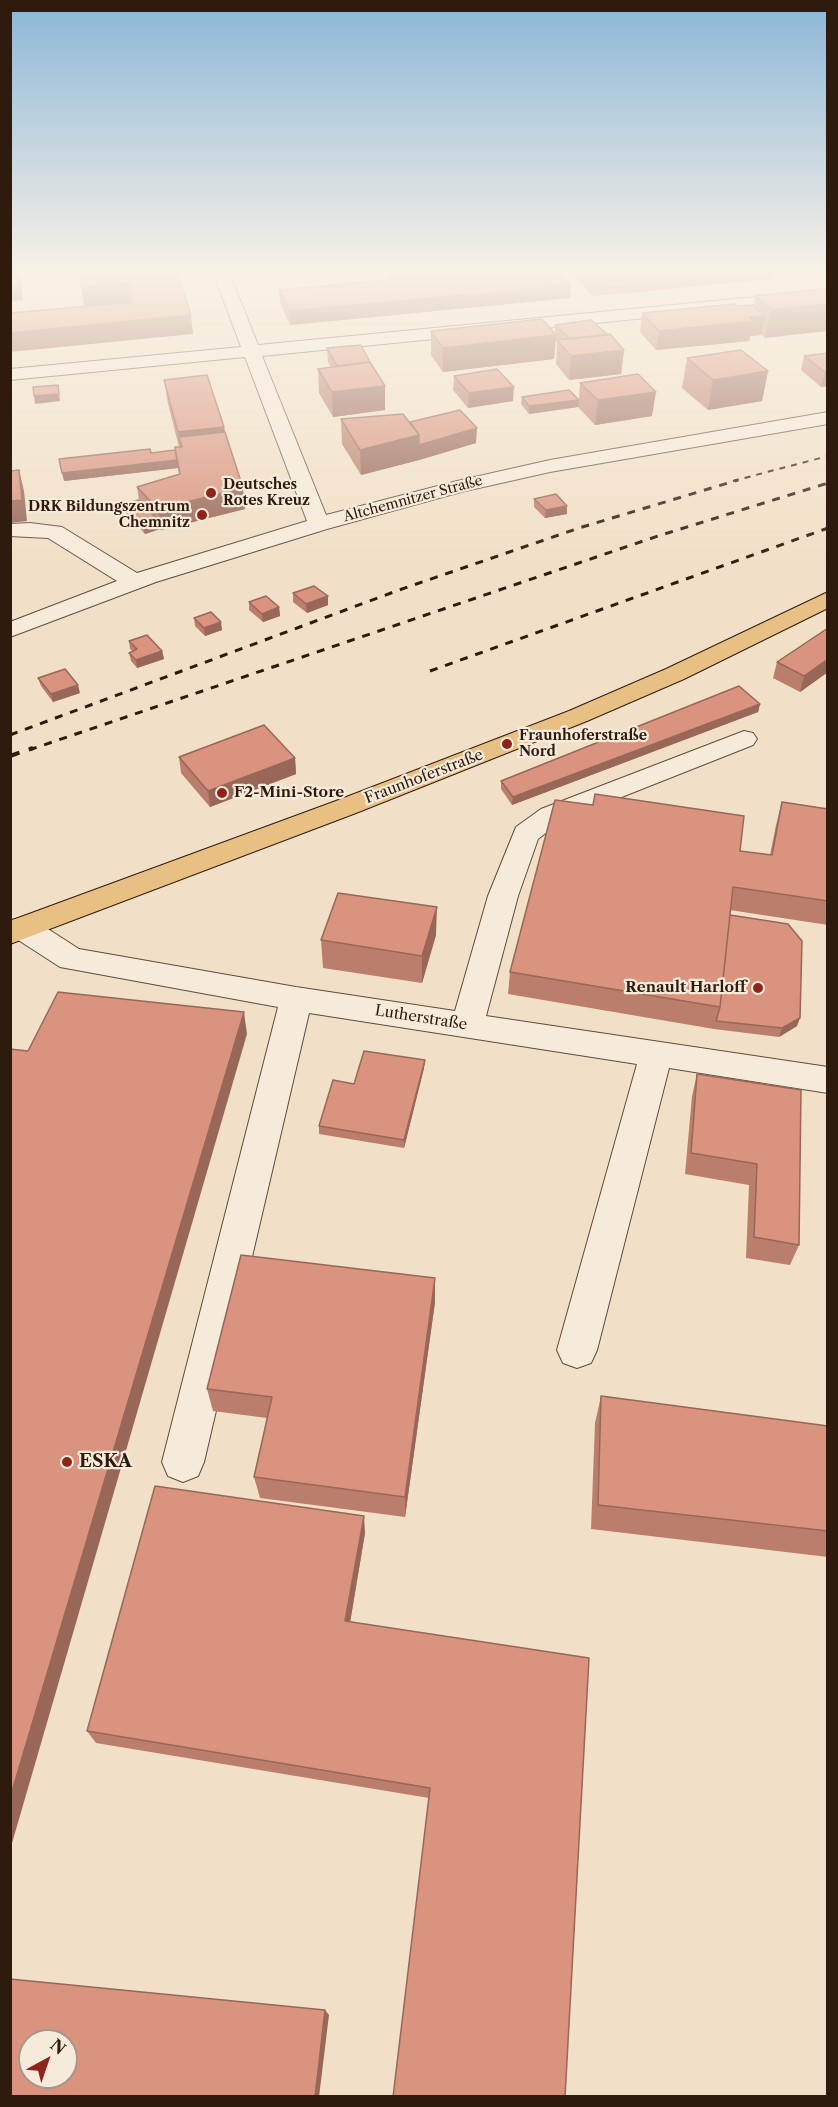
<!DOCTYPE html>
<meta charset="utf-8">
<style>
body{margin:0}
#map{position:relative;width:838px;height:2107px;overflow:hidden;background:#f1e0c7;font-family:"Libre Caslon Text",serif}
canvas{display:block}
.frame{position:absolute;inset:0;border:12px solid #2f1b0e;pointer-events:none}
.north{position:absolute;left:18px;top:2029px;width:60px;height:60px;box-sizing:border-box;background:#f6ebdb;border:2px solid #a69889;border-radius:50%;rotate:40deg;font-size:16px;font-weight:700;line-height:24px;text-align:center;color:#2f1b0e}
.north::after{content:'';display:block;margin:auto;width:21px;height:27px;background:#8f2418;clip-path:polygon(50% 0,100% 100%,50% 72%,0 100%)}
</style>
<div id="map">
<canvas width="838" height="2107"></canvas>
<div class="frame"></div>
<div class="north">N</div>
</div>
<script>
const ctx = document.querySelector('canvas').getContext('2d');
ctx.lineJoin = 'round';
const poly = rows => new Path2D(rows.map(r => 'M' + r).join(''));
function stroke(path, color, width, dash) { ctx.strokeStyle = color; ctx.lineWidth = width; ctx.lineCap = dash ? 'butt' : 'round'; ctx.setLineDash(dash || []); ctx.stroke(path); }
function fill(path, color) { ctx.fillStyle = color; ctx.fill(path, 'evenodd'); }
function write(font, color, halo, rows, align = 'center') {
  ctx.font = font + ' "Libre Caslon Text",serif'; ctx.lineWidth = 4.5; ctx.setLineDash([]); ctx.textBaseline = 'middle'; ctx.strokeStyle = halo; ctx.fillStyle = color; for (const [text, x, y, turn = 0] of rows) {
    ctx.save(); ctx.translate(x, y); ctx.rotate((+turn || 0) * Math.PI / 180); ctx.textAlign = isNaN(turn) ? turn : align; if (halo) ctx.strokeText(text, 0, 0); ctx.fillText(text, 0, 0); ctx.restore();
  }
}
const minor = poly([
 [213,272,229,272,258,345,828,290,828,300,262,356,326,515,457,481,550,460,828,412,828,424,550,472,461,492,327,529,156,582,10,637,10,622,117,581,48,538,10,536,10,524,30,523,62,527,137,573,307,521,245,357,10,380,10,369,241,347,213,272],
 [744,731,753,733,757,739,753,745,561,821,538,839,518,896,486,1016,828,1067,828,1093,669,1068,597,1350,591,1363,577,1368,563,1363,557,1350,637,1064,309,1013,204,1462,198,1476,183,1482,168,1476,162,1462,278,1007,60,967,12,936,10,924,12,920,23,917,34,920,79,949,296,987,455,1011,488,896,516,827,541,809,744,731]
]);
const major = poly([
 [828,592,828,608,684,679,587,721,356,813,10,944,10,921,336,801,569,711,666,669,828,592]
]);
stroke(minor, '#604c3c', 2);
stroke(major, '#2f1b0e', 2);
fill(minor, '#f6ebdb');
fill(major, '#e8c084');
stroke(poly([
 [733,481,828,456]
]), '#2f1b0e', 2, [6, 6]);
stroke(poly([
 [430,671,828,528],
 [10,735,399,590,579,528,738,480],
 [29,750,658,536,828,483]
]), '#2f1b0e', 3, [8, 8]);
stroke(poly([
 [10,756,33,748]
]), '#2f1b0e', 4, [10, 10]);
fill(poly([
 [385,272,560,272,570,298,290,325,280,303,279,290,390,280],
 [578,272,775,272,774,278,629,293,592,296,577,278],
 [828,288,765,338,761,335,750,336,749,341,656,350,640,332,642,313,753,305,755,296],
 [555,325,624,350,621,374,569,380,556,364,557,342,556,341,554,359,443,372,431,355,431,331,555,333],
 [327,348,370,362,385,386,385,410,333,417,319,393,318,369,331,367,328,362],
 [828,353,828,386,821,387,801,370,804,356],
 [687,358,768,371,762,401,708,410,682,388],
 [454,376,513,401,468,408,453,390],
 [164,380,224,427,245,509,161,530,160,529,145,534,125,512,124,504,139,500,137,487,179,474,178,468,64,481,151,453,175,450,179,447,168,404],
 [580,383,652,416,595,425,578,407,529,414,521,404,522,397,579,400],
 [341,419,410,422,476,443,419,460,361,475,342,444],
 [534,499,567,506,567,514,545,518,534,507],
 [293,593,328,605,307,613,293,602],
 [249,602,279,607,280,616,263,622,249,610],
 [194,618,222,630,205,636,195,626],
 [828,628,828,672,800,692,773,678,777,662],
 [129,641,162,651,164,659,137,668,131,661,129,653,133,651,130,649],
 [38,678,80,693,53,702,41,686],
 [760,704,758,712,512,805,501,789,501,781],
 [179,757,295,758,296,774,210,807,181,773],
 [782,802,828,809,828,925,730,910,730,915,797,1026,779,1037,714,1029,508,994,510,972,740,851,770,855,776,825],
 [436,935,422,983,323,968,321,940],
 [424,1068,404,1148,319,1134,319,1126,354,1084],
 [697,1074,801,1090,799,1245,790,1265,746,1258,749,1185,685,1174,692,1096],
 [435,1302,405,1517,260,1498,254,1477,267,1418,213,1411,207,1389],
 [601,1396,828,1426,828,1557,591,1529,595,1423],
 [365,1533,350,1622,589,1658,429,1798,96,1743,87,1731]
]), '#bb7e6c');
fill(poly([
 [19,272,20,272,23,300,10,301,10,288],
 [269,272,291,272,269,274],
 [632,272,775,272,774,278,629,293],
 [129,283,132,302,84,306,81,287],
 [571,285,570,298,290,325,289,311],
 [828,304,828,331,765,338,771,310],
 [191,315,193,334,10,352,10,333],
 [765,316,761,335,750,336,749,341,656,350,659,331],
 [556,335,554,359,443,372,443,348],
 [624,350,621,374,569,380,571,356],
 [768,371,762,401,708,410,713,380],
 [825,372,828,372,828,386,821,387],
 [58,385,60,401,35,404,34,396],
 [385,386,385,410,333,417,332,392],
 [514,387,513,401,468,408,469,393],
 [656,392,652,416,595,425,598,400],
 [579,400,578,407,529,414,529,406],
 [224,427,227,452,182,447,179,437,182,458,178,432],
 [477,428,476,443,419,460,361,475,360,450,419,435],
 [177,460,178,468,64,481,62,473],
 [19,470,24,491,27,521,10,523,10,501],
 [243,488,245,509,161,530,158,509],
 [567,506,567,514,545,518,546,510],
 [159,521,160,529,145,534,143,526],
 [328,596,328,605,307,613,306,604],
 [279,607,280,616,263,622,262,614],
 [221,622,222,630,205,636,204,628],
 [162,651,164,659,137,668,136,660],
 [828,659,828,672,800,692,804,676],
 [78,685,80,693,53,702,51,694],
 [760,704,758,712,512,805,513,797],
 [295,758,296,774,210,807,208,791],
 [437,907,436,935,422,983,422,956],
 [244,1012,247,1034,10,1850,10,1798],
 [800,1018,797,1026,779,1037,782,1028],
 [425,1060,424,1068,404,1148,404,1140],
 [435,1278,435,1302,405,1517,405,1497],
 [364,1516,365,1533,348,1635,345,1621],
 [325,2010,329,2015,319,2097,315,2097]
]), '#986758');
const building = poly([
 [10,272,19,272,20,287,10,288,10,272],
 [78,272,177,272,191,315,10,333,10,313,134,302,129,283,81,287,78,272],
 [393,272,560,272,571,285,289,311,279,290,397,279,393,272],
 [584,272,622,272,631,280,593,282,584,272],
 [828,288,828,304,771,310,755,296,828,288],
 [735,304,737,306,753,305,765,316,749,317,753,321,659,331,642,313,735,304],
 [542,319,556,335,443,348,431,331,542,319],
 [591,320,608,335,570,339,555,325,591,320],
 [610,334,624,350,571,356,557,340,610,334],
 [361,345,370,362,337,366,327,348,361,345],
 [741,350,768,371,713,380,687,358,741,350],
 [828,353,828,372,825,372,804,356,828,353],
 [370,362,385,386,332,392,318,369,370,362],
 [497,369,514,387,469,393,454,376,497,369],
 [638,374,656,392,598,400,580,383,638,374],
 [207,375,224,427,178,432,164,380,207,375],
 [58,385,59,394,34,396,33,387,58,385],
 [569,390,579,400,529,406,522,397,569,390],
 [460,410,477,428,419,445,419,435,410,422,460,410],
 [403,414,419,435,360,450,341,419,403,414],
 [225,432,243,488,158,509,137,487,180,474,175,447,182,447,179,437,225,432],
 [150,449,151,453,175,450,177,460,62,473,59,459,150,449],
 [19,470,22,500,10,501,10,471,19,470],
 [556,494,567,506,546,510,534,499,556,494],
 [139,500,159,521,143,526,124,504,139,500],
 [314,586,328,596,306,604,293,593,314,586],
 [266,596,279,607,262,614,249,602,266,596],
 [211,612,221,622,204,628,194,618,211,612],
 [828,628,828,659,804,676,777,662,828,628],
 [147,635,162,651,136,660,129,653,137,649,129,641,147,635],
 [65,669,78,685,51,694,38,678,65,669],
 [739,686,760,704,513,797,501,781,739,686],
 [264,725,295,758,208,791,179,757,264,725],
 [595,794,744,816,740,851,772,855,782,802,828,809,828,901,733,887,720,1007,510,972,555,800,593,805,595,794],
 [338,893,437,907,422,956,321,940,338,893],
 [730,915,788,924,802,941,800,1018,782,1028,716,1021,720,1007,730,915],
 [58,992,244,1012,10,1798,10,1049,28,1051,58,992],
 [364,1051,425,1060,404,1140,319,1126,333,1080,354,1084,364,1051],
 [697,1074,801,1090,799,1245,754,1237,757,1164,691,1153,697,1074],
 [241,1255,435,1278,405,1497,254,1477,272,1397,207,1389,241,1255],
 [601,1396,828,1426,828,1531,598,1505,601,1396],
 [155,1486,364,1516,345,1621,589,1658,565,2097,393,2097,430,1788,87,1731,155,1486],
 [10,1979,325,2010,315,2097,10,2097,10,1979],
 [30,2041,66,2041,66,2077,30,2077,30,2041]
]);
fill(building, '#d9937e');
stroke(building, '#986758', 1.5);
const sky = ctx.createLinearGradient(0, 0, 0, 567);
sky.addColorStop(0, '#8bb6d8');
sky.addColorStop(0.48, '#f9f1e6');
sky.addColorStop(1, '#f9f1e600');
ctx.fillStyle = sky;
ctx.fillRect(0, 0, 838, 567);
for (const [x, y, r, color] of [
 [211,493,6,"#8f2418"],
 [202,515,6,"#8f2418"],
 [507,744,6,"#8f2418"],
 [222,793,6,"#8f2418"],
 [758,988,6,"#8f2418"],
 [67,1462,6,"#8f2418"]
]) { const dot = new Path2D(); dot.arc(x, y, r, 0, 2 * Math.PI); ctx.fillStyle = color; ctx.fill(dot); stroke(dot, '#f6ebdb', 2); }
write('bold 14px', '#2f1b0e', '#f6ebdb', [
 ["Deutsches",223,485],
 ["Rotes Kreuz",223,501],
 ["DRK Bildungszentrum",190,507,"right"],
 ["Chemnitz",190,523,"right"],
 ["Fraunhoferstraße",519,736],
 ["Nord",519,752]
], 'left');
write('14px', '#2f1b0e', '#f6ebdb', [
 ["Altchemnitzer Straße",413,499,-15]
]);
write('15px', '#2f1b0e', '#f6ebdb', [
 ["Fraunhoferstraße",424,777,-21],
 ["Lutherstraße",421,1018,9]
]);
write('bold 15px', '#2f1b0e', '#f6ebdb', [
 ["F2-Mini-Store",234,793],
 ["Renault Harloff",746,988,"right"]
], 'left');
write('bold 18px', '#2f1b0e', '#f6ebdb', [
 ["ESKA",79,1462]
], 'left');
</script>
